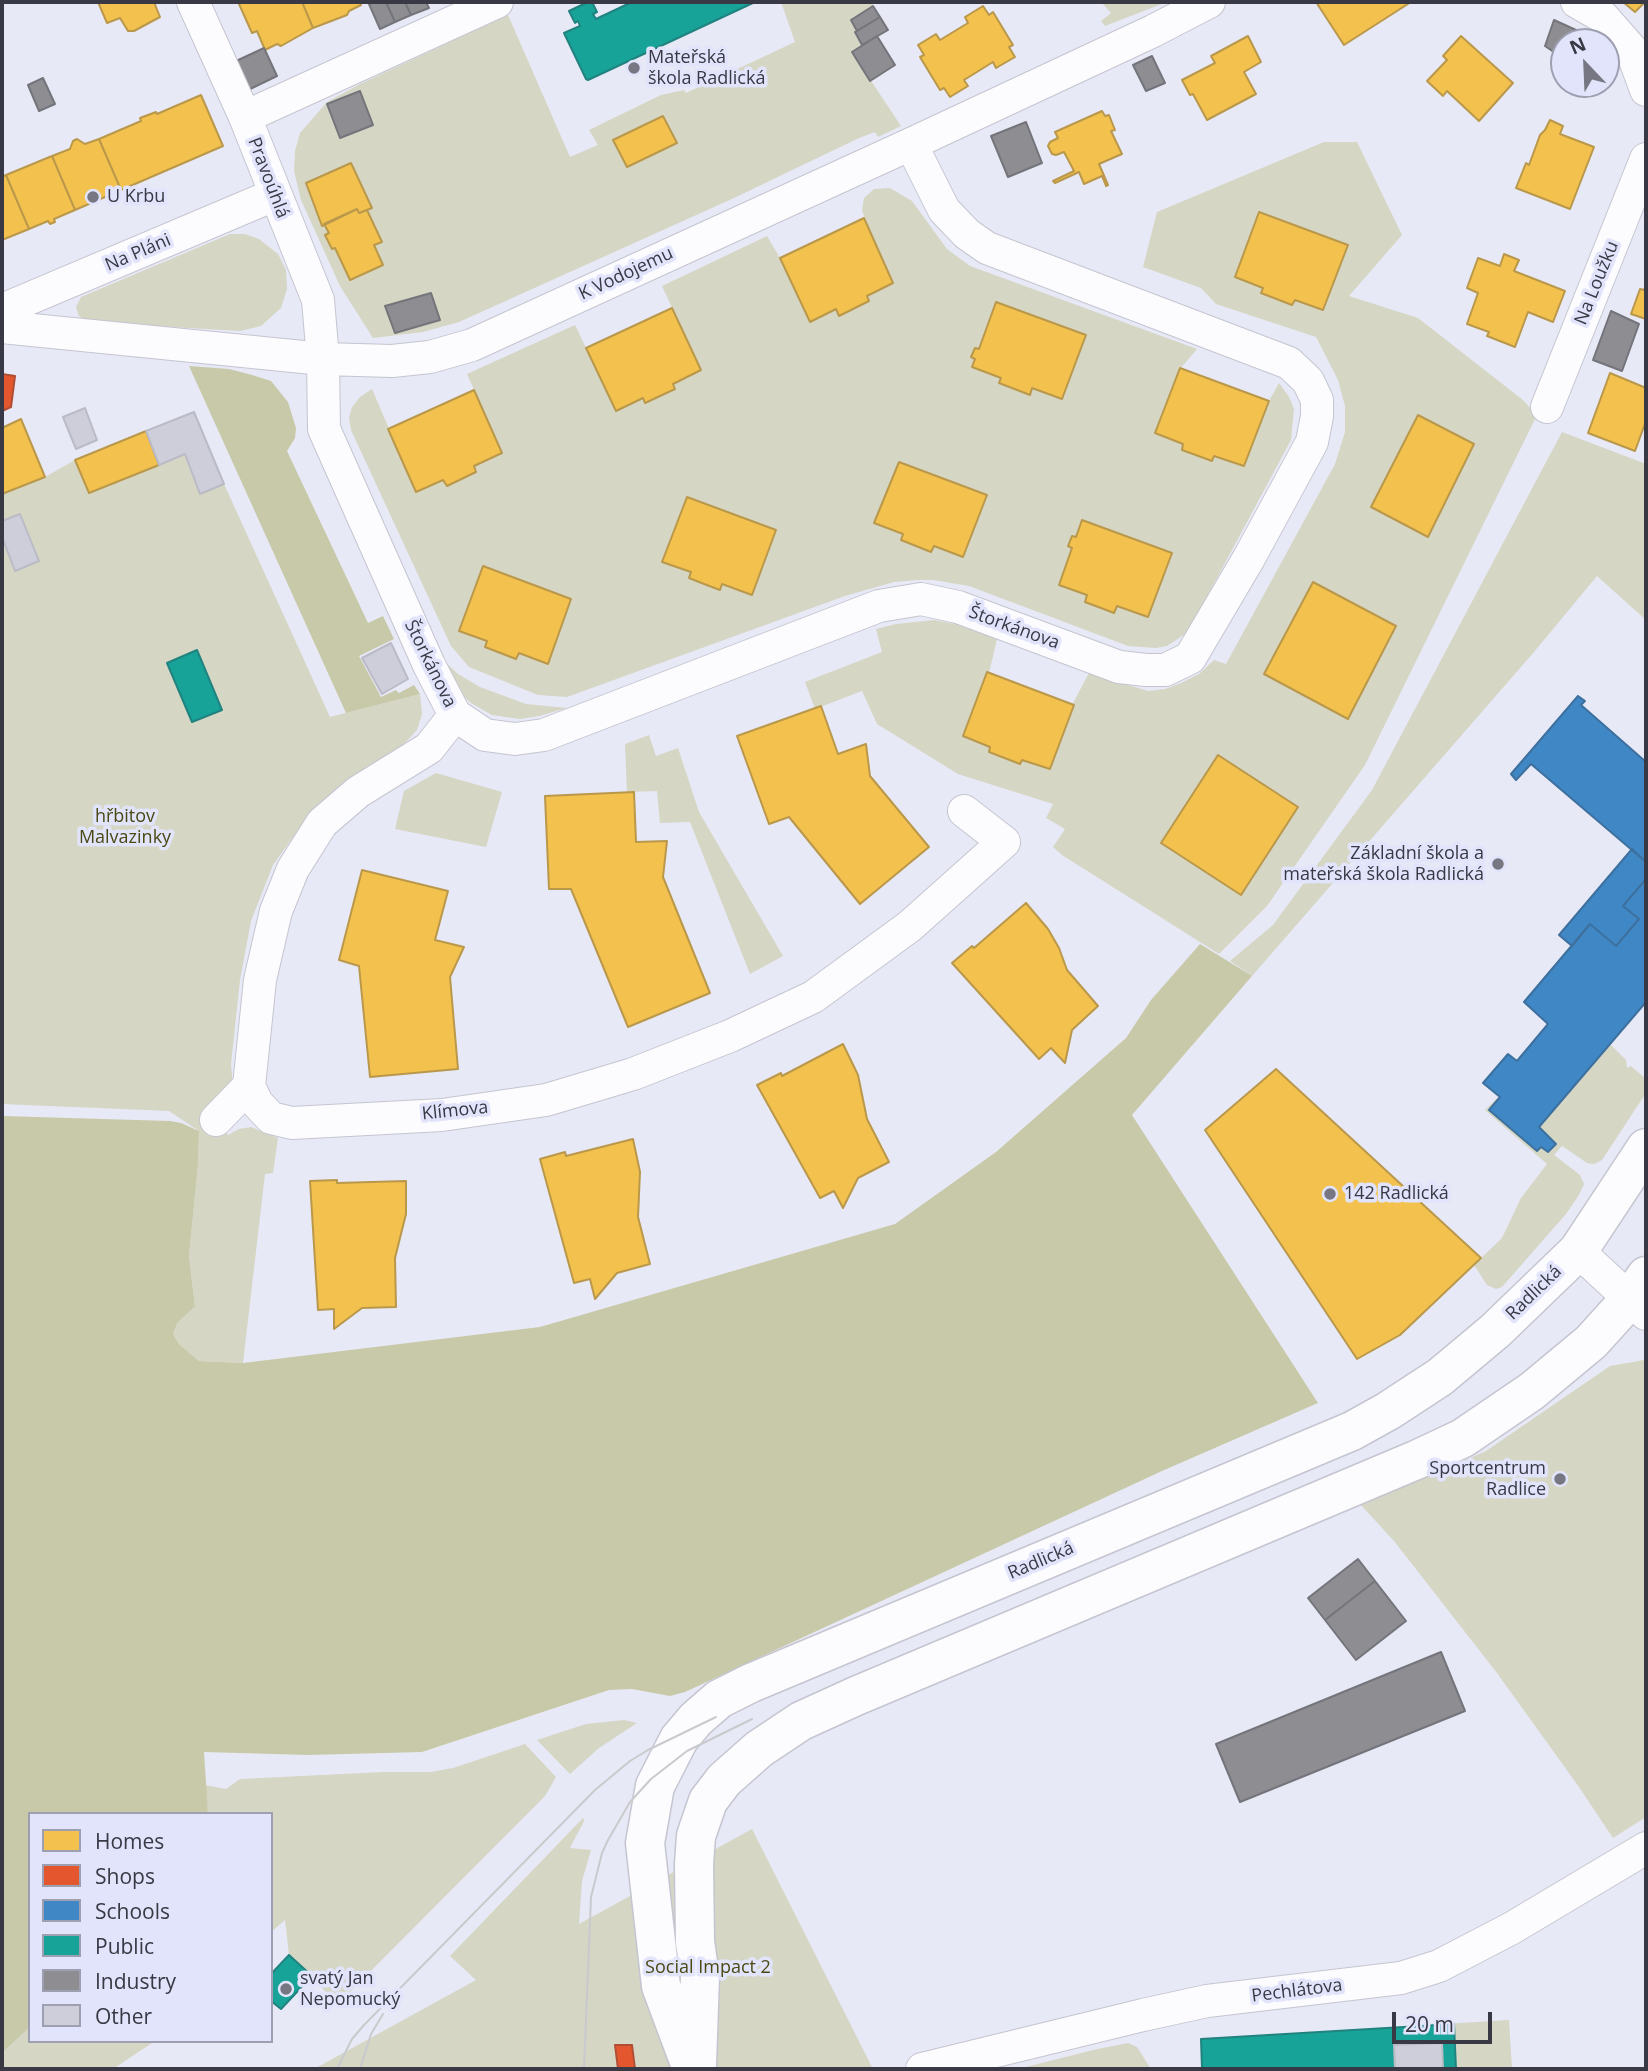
<!DOCTYPE html>
<meta charset="utf-8">
<style>
body{margin:0}
#map{position:relative;width:1648px;height:2071px;overflow:hidden;background:#e8e9f6;font-family:"Open Sans",sans-serif}
canvas{display:block}
.frame{position:absolute;inset:0;border:4px solid #383944;pointer-events:none}
.legend{position:absolute;left:28px;top:1812px;width:245px;height:231px;box-sizing:border-box;background:#e2e4fc;border:2px solid #9ea0b2;margin:0;padding:9px 12px;list-style:none;font-size:21px;color:#383944}
.legend li{display:flex;align-items:center;gap:14px;height:35px}
.legend b{width:35px;border:2px solid #9ea0b2}
.north{position:absolute;left:1550px;top:28px;width:70px;height:70px;box-sizing:border-box;background:#e2e4fc;border:2px solid #9ea0b2;border-radius:50%;rotate:337deg;font-size:19px;font-weight:700;line-height:28px;text-align:center;color:#383944}
.north::after{content:'';display:block;margin:auto;width:24px;height:32px;background:#767782;clip-path:polygon(50% 0,100% 100%,50% 72%,0 100%)}
.scale{position:absolute;left:1392px;top:2012px;width:100px;height:32px;box-sizing:border-box;border:4px solid #383944;border-top:0;padding-left:9px;font-size:21px;line-height:24px;white-space:nowrap;color:#383944;-webkit-text-stroke:5px #e2e4fc;paint-order:stroke}
</style>
<div id="map">
<canvas width="1648" height="2071"></canvas>
<div class="frame"></div>
<ul class="legend">
<li><b style="height:19px;background:#f2c14e"></b>Homes</li>
<li><b style="height:19px;background:#e4572e"></b>Shops</li>
<li><b style="height:19px;background:#3f88c5"></b>Schools</li>
<li><b style="height:19px;background:#17a398"></b>Public</li>
<li><b style="height:19px;background:#8d8d92"></b>Industry</li>
<li><b style="height:19px;background:#cdced9"></b>Other</li>
</ul>
<div class="north">N</div>
<div class="scale">20 m</div>
</div>
<script>
const ctx = document.querySelector('canvas').getContext('2d');
ctx.lineJoin = 'round';
function fill(path, color) { ctx.fillStyle = color; ctx.fill(path, 'evenodd'); }
const poly = rows => new Path2D(rows.map(r => 'M' + r).join(''));
function stroke(path, color, width, dash) { ctx.strokeStyle = color; ctx.lineWidth = width; ctx.lineCap = dash ? 'butt' : 'round'; ctx.setLineDash(dash || []); ctx.stroke(path); }
function write(font, color, halo, rows, align = 'center') {
  ctx.font = font + ' "Open Sans",sans-serif'; ctx.lineWidth = 7; ctx.setLineDash([]); ctx.textBaseline = 'middle'; ctx.strokeStyle = halo; ctx.fillStyle = color; for (const [text, x, y, turn = 0] of rows) {
    ctx.save(); ctx.translate(x, y); ctx.rotate((+turn || 0) * Math.PI / 180); ctx.textAlign = isNaN(turn) ? turn : align; if (halo) ctx.strokeText(text, 0, 0); ctx.fillText(text, 0, 0); ctx.restore();
  }
}
fill(poly([
 [781,2,872,2,873,6,851,20,862,45,852,52,901,126,878,137,875,132,859,138,734,198,459,322,423,332,373,338,340,286,301,200,294,171,295,151,300,133,327,102,360,84,508,15,570,157,598,145,589,130,661,95,684,90,686,93,795,42],
 [360,91,373,124,340,138,327,105],
 [663,116,676,143,627,166,614,140],
 [351,163,371,208,367,210,381,242,374,245,383,265,350,280,335,248,332,248,326,235,329,233,324,224,322,225,306,183],
 [431,293,440,320,395,333,385,306],
 [1101,2,1167,2,1105,26,1101,21,1111,13],
 [1324,142,1357,142,1402,235,1349,296,1418,318,1523,400,1537,415,1365,765,1267,906,1219,954,1062,855,1053,847,1065,829,1046,818,1053,804,958,774,877,724,862,691,815,709,805,682,882,652,876,629,896,624,934,620,961,625,997,639,989,673,987,673,963,736,990,747,989,753,1019,764,1022,760,1050,769,1074,706,1072,705,1089,673,1148,691,1165,689,1181,683,1199,674,1214,660,1226,664,1335,464,1345,432,1345,406,1338,380,1316,337,1216,304,1201,288,1143,267,1157,212],
 [1260,213,1292,305,1262,293,1263,288,1235,277],
 [1418,415,1474,444,1427,537,1372,507],
 [1312,583,1396,626,1348,719,1264,674],
 [1218,756,1298,807,1241,895,1161,843],
 [890,188,912,201,947,249,970,266,1197,349,1180,369,1155,433,1183,444,1182,450,1212,461,1214,456,1244,466,1269,401,1279,383,1289,397,1294,409,1291,440,1188,632,1167,646,1156,648,1128,646,969,586,933,580,917,580,894,582,845,596,567,697,538,695,469,667,451,646,351,430,349,418,352,407,360,397,372,389,416,492,443,480,476,472,474,466,502,453,467,374,575,325,616,410,643,398,645,402,675,389,673,384,701,370,662,286,767,236,780,258,809,322,836,309,840,316,869,301,867,296,893,283,862,211,864,198,874,189],
 [996,302,1085,335,1061,399,1032,388,1030,394,999,383,1001,378,972,367,975,359,972,357,975,348,979,349],
 [899,462,987,495,963,557,934,546,931,552,903,534,875,523],
 [1082,520,1148,617,1117,606,1114,612,1101,608,1085,602,1087,595,1059,585,1072,548,1068,545,1072,536,1076,537],
 [483,567,571,599,548,664,519,653,516,658,487,641,459,631],
 [230,234,245,234,259,239,278,254,286,270,287,289,281,308,261,326,240,331,88,322,79,316,76,307,81,297],
 [1562,432,1646,464,1646,620,1597,576,1534,652,1252,976,1230,961,1273,925,1372,790],
 [185,454,200,494,224,484,330,717,420,694,422,714,417,730,404,744,348,780,311,812,273,865,251,921,240,980,231,1064,233,1087,211,1112,228,1135,239,1129,251,1127,278,1138,273,1173,265,1174,243,1363,199,1361,179,1344,173,1334,176,1323,195,1305,189,1256,198,1165,199,1131,169,1111,2,1104,2,537,15,570,39,561,20,514,2,521,2,494,45,477,75,460,89,493],
 [197,650,222,710,192,722,167,663],
 [443,660,458,674,480,687,526,704,567,708,539,716,520,719,492,715,471,703,459,692],
 [649,735,656,756,678,748,699,812,783,956,750,974,690,822,660,823,657,791,627,792,625,744],
 [436,773,502,792,486,847,395,829,404,791],
 [1610,1044,1626,1060,1627,1068,1631,1066,1646,1079,1646,1093,1602,1160,1594,1164,1587,1163,1562,1146,1554,1155,1580,1175,1584,1184,1579,1195,1566,1214,1502,1287,1496,1289,1487,1285,1474,1265,1502,1238,1521,1198,1547,1164,1485,1110,1499,1096,1490,1110,1537,1151,1542,1146,1548,1152,1556,1143,1539,1127],
 [1644,1360,1646,1362,1646,1817,1613,1838,1579,1787,1497,1673,1394,1541,1361,1505,1486,1451,1610,1366],
 [624,1720,637,1723,599,1748,570,1774,537,1740,586,1724],
 [525,1744,556,1777,545,1796,338,2004,289,1955,285,1920,271,1932,271,1814,208,1814,205,1785,226,1789,240,1779,384,1772,431,1772,453,1768],
 [583,1818,584,1821,570,1848,591,1850,582,1881,579,1924,752,1829,873,2069,314,2069,476,1980,450,1956],
 [1509,2020,1512,2069,1202,2069,1201,2039],
 [30,2027,30,2041,155,2041,113,2069,2,2069,2,2053],
 [1128,2043,1137,2047,1151,2069,1018,2069,1093,2050]
]), '#d5d6c4');
fill(poly([
 [189,366,229,369,252,375,271,381,288,402,296,428,295,438,287,451,368,623,383,616,394,639,359,656,381,697,396,690,399,693,414,685,420,694,346,713],
 [1200,944,1252,976,1132,1115,1318,1403,1162,1471,685,1692,670,1696,632,1689,609,1690,422,1752,308,1755,204,1752,208,1814,30,1814,30,2027,2,2053,2,1116,170,1121,181,1123,199,1131,198,1165,189,1256,195,1306,177,1323,173,1334,179,1344,199,1361,243,1363,540,1327,895,1224,996,1152,1126,1038,1151,1000]
]), '#c8c9a8');
const homes = poly([
 [98,2,154,2,160,17,134,31,128,31,120,18,107,23,98,2],
 [243,2,302,2,313,28,281,46,277,44,265,50,257,31,252,33,239,4,243,2],
 [302,2,360,2,361,5,349,11,347,15,313,28,302,2],
 [1316,2,1411,2,1344,45,1316,2],
 [1623,2,1645,2,1635,12,1623,2],
 [983,6,989,15,993,12,1013,45,1009,47,1015,57,996,68,993,62,964,80,968,86,950,97,944,88,940,90,920,57,924,55,918,45,936,34,940,40,968,23,965,17,983,6],
 [1248,36,1261,62,1244,72,1256,94,1207,120,1193,94,1190,95,1182,80,1215,63,1211,56,1248,36],
 [1461,36,1513,83,1479,121,1447,91,1443,96,1427,81,1447,60,1443,56,1461,36],
 [201,95,223,146,121,190,99,139,141,121,140,118,156,112,157,114,201,95],
 [1102,111,1105,116,1109,115,1115,130,1111,131,1122,154,1099,164,1108,185,1106,186,1102,176,1084,184,1079,172,1055,183,1053,181,1074,171,1064,152,1056,155,1052,154,1048,146,1050,142,1058,138,1055,132,1102,111],
 [663,116,677,143,627,167,613,140,663,116],
 [1550,120,1563,126,1560,134,1594,147,1570,209,1516,188,1526,163,1529,165,1540,135,1545,130,1550,120],
 [77,139,85,144,99,139,121,190,75,210,52,156,70,149,73,141,77,139],
 [52,156,75,210,54,219,55,222,50,224,48,221,29,229,6,175,52,156],
 [351,163,372,208,359,213,357,209,322,226,306,183,351,163],
 [6,175,29,229,2,240,2,177,6,175],
 [357,209,359,213,367,210,382,242,374,245,383,265,350,280,335,248,332,249,325,235,329,233,324,224,357,209],
 [1259,212,1348,245,1323,310,1295,300,1292,305,1261,293,1263,288,1235,277,1259,212],
 [864,218,893,283,867,296,869,301,839,316,836,309,810,322,780,258,864,218],
 [1504,254,1519,260,1514,271,1565,291,1553,322,1528,312,1515,347,1487,336,1489,332,1467,324,1478,293,1467,288,1478,258,1500,266,1504,254],
 [1646,285,1646,319,1631,314,1640,289,1644,290,1646,285],
 [996,302,1086,335,1062,399,1032,388,1030,395,999,383,1001,378,972,367,975,359,971,357,975,348,979,349,996,302],
 [672,308,701,370,673,384,675,389,645,403,643,398,616,411,586,348,672,308],
 [1180,368,1269,401,1244,466,1214,456,1212,461,1182,450,1183,444,1155,433,1180,368],
 [1610,373,1646,388,1646,421,1635,451,1588,433,1610,373],
 [474,390,502,453,474,466,476,472,447,486,443,480,416,492,388,429,474,390],
 [1418,415,1474,444,1428,537,1371,507,1418,415],
 [21,419,45,477,2,494,2,428,21,419],
 [146,431,159,465,89,493,75,460,146,431],
 [899,462,987,495,963,557,934,546,931,552,901,540,903,534,874,523,899,462],
 [687,497,776,530,752,595,722,584,720,590,704,584,689,578,691,572,662,562,687,497],
 [1082,520,1172,553,1148,617,1117,606,1114,613,1101,608,1085,602,1087,595,1059,585,1072,548,1068,546,1072,536,1076,537,1082,520],
 [483,566,571,599,548,664,519,653,516,659,485,647,487,641,459,631,483,566],
 [1313,582,1396,626,1348,719,1264,674,1313,582],
 [987,672,1074,705,1050,769,1022,760,1020,764,989,752,990,747,963,736,987,672],
 [821,706,838,754,866,744,870,776,929,847,860,904,789,817,769,824,737,736,821,706],
 [1218,755,1298,807,1241,895,1161,843,1218,755],
 [634,792,636,842,667,841,663,877,710,993,628,1027,571,889,549,889,545,796,634,792],
 [362,870,448,891,435,940,464,947,450,977,458,1069,370,1077,359,966,339,960,362,870],
 [1026,903,1048,929,1059,948,1067,970,1098,1006,1072,1030,1065,1063,1051,1048,1039,1059,952,963,972,946,974,948,1026,903],
 [843,1044,858,1075,867,1119,889,1162,858,1178,843,1208,834,1191,820,1198,757,1085,781,1073,782,1076,843,1044],
 [1276,1069,1481,1258,1400,1335,1357,1359,1205,1130,1276,1069],
 [633,1139,640,1172,638,1217,650,1264,617,1273,595,1299,590,1279,574,1283,540,1159,565,1152,566,1156,633,1139],
 [337,1180,337,1183,406,1181,406,1214,395,1258,396,1307,362,1308,334,1329,334,1309,318,1310,310,1181,337,1180]
]);
fill(homes, '#f2c14e');
stroke(homes, '#ba984b', 2);
const shops = poly([
 [2,374,15,376,11,407,2,411,2,374],
 [615,2045,632,2045,635,2069,618,2069,615,2045]
]);
fill(shops, '#e4572e');
stroke(shops, '#b04e35', 2);
const schools = poly([
 [1578,696,1585,701,1581,705,1646,762,1646,862,1531,764,1516,780,1511,774,1578,696],
 [1632,849,1646,862,1646,879,1623,906,1639,919,1616,946,1590,924,1572,946,1559,935,1632,849],
 [1646,879,1646,1002,1539,1127,1556,1144,1548,1152,1541,1147,1537,1151,1489,1110,1500,1097,1483,1083,1508,1054,1517,1061,1548,1024,1524,1002,1590,924,1616,946,1639,919,1623,906,1646,879]
]);
fill(schools, '#3f88c5');
stroke(schools, '#3d709e', 2);
const public = poly([
 [588,2,592,2,597,12,593,14,596,19,632,2,755,2,588,80,586,79,564,33,580,26,578,21,575,23,569,11,588,2],
 [197,650,222,710,192,722,167,663,197,650],
 [289,1955,312,1976,281,2009,271,2001,271,1974,289,1955],
 [1454,2024,1456,2069,1202,2069,1201,2039,1454,2024]
]);
fill(public, '#17a398');
stroke(public, '#21837f', 2);
const industry = poly([
 [373,2,386,2,395,22,380,29,369,4,373,2],
 [386,2,405,2,411,15,395,22,386,2],
 [405,2,426,2,429,8,411,15,405,2],
 [873,6,880,17,857,31,851,20,873,6],
 [880,17,888,30,862,45,855,32,880,17],
 [1554,20,1576,30,1593,42,1564,42,1564,59,1545,46,1554,20],
 [877,36,895,65,870,81,852,52,877,36],
 [264,48,277,76,248,90,234,62,264,48],
 [1152,56,1165,83,1146,91,1133,65,1152,56],
 [1606,56,1615,71,1606,76,1606,56],
 [43,78,55,104,39,111,28,85,43,78],
 [360,91,373,125,340,138,327,104,360,91],
 [1026,122,1042,163,1008,177,991,136,1026,122],
 [431,293,440,320,395,333,385,306,431,293],
 [1611,311,1639,324,1622,371,1593,360,1611,311],
 [1358,1559,1375,1581,1325,1620,1308,1598,1358,1559],
 [1375,1581,1406,1621,1356,1660,1325,1620,1375,1581],
 [1441,1652,1465,1711,1240,1802,1216,1744,1441,1652]
]);
fill(industry, '#8d8d92');
stroke(industry, '#74747b', 2);
const building = poly([
 [85,408,97,440,76,449,63,417,85,408],
 [194,412,224,484,200,494,185,454,159,465,146,431,194,412],
 [20,514,39,561,15,571,2,537,2,521,20,514],
 [391,643,408,679,382,694,362,658,391,643],
 [1442,2043,1443,2069,1395,2069,1394,2045,1442,2043]
]);
fill(building, '#cdced9');
stroke(building, '#babbc6', 2);
const minor = poly([
 [193,2,245,117,318,300,323,359,324,429,429,665,455,715,485,735,515,739,544,735,879,606,921,599,958,607,1119,667,1146,670,1165,670,1190,658,1249,558,1312,442,1317,416,1317,400,1308,381,1289,363,987,248,967,234,944,210,911,144],
 [1577,2,1603,17,1631,49,1646,90],
 [245,117,497,2],
 [2,310,274,195],
 [2,327,323,359,392,361,430,357,472,345,911,144,1153,31,1209,2],
 [1547,407,1646,159],
 [455,715,429,748,358,792,322,823,293,869,276,911,260,980,249,1086,257,1103,271,1118,292,1123,442,1115,546,1100,633,1074,730,1036,813,997,910,926,1004,842,964,811],
 [216,1120,249,1086],
 [1578,1251,1646,1314],
 [922,2069,1143,2015,1207,2001,1401,1978,1439,1966,1512,1928,1646,1848]
]);
const major = poly([
 [697,2064,700,1976,695,1942,694,1864,696,1836,708,1801,724,1780,759,1749,801,1721,856,1696,1416,1460,1463,1438,1532,1391,1591,1342,1630,1299,1646,1276],
 [692,2069,661,1986,645,1843,655,1786,679,1739,696,1719,719,1699,751,1683,1352,1431,1388,1411,1440,1377,1495,1331,1578,1251,1646,1148]
]);
stroke(minor, '#c4c5d0', 34);
stroke(major, '#c4c5d0', 41);
stroke(minor, '#fcfcfe', 32);
stroke(major, '#fcfcfe', 38);
stroke(poly([
 [337,2069,352,2039,364,2025,595,1790,630,1761,648,1750,716,1717],
 [360,2069,371,2034,383,2014],
 [584,2069,591,1897,602,1853,608,1840,630,1802,651,1779,687,1751,752,1719]
]), '#c9cacd', 2);
for (const [x, y, r, color] of [
 [634,68,7,"#767782"],
 [93,197,7,"#767782"],
 [1498,864,7,"#767782"],
 [1330,1194,7,"#767782"],
 [1560,1479,7,"#767782"],
 [286,1989,7,"#767782"]
]) { const dot = new Path2D(); dot.arc(x, y, r, 0, 2 * Math.PI); ctx.fillStyle = color; ctx.fill(dot); stroke(dot, '#e2e4fc', 2.5); }
write('18px', '#383944', '#e2e4fc', [
 ["Mateřská",648,58],
 ["škola Radlická",648,79],
 ["U Krbu",107,197],
 ["Základní škola a",1484,854,"right"],
 ["mateřská škola Radlická",1484,875,"right"],
 ["142 Radlická",1344,1194],
 ["Sportcentrum",1546,1469,"right"],
 ["Radlice",1546,1490,"right"],
 ["svatý Jan",300,1979],
 ["Nepomucký",300,2000]
], 'left');
write('18px', '#383944', '#e2e4fc', [
 ["Pravoúhlá",268,178,69],
 ["Na Pláni",138,253,-23],
 ["K Vodojemu",626,274,-25],
 ["Na Loužku",1597,283,-68],
 ["Štorkánova",1014,628,20],
 ["Štorkánova",430,664,64],
 ["Klímova",455,1111,-6],
 ["Radlická",1534,1293,-44],
 ["Radlická",1041,1561,-23],
 ["Pechlátova",1297,1991,-7]
]);
write('18px', '#4a4913', '#e2e4fc', [
 ["hřbitov",125,817],
 ["Malvazinky",125,838],
 ["Social Impact 2",708,1968]
]);
</script>
